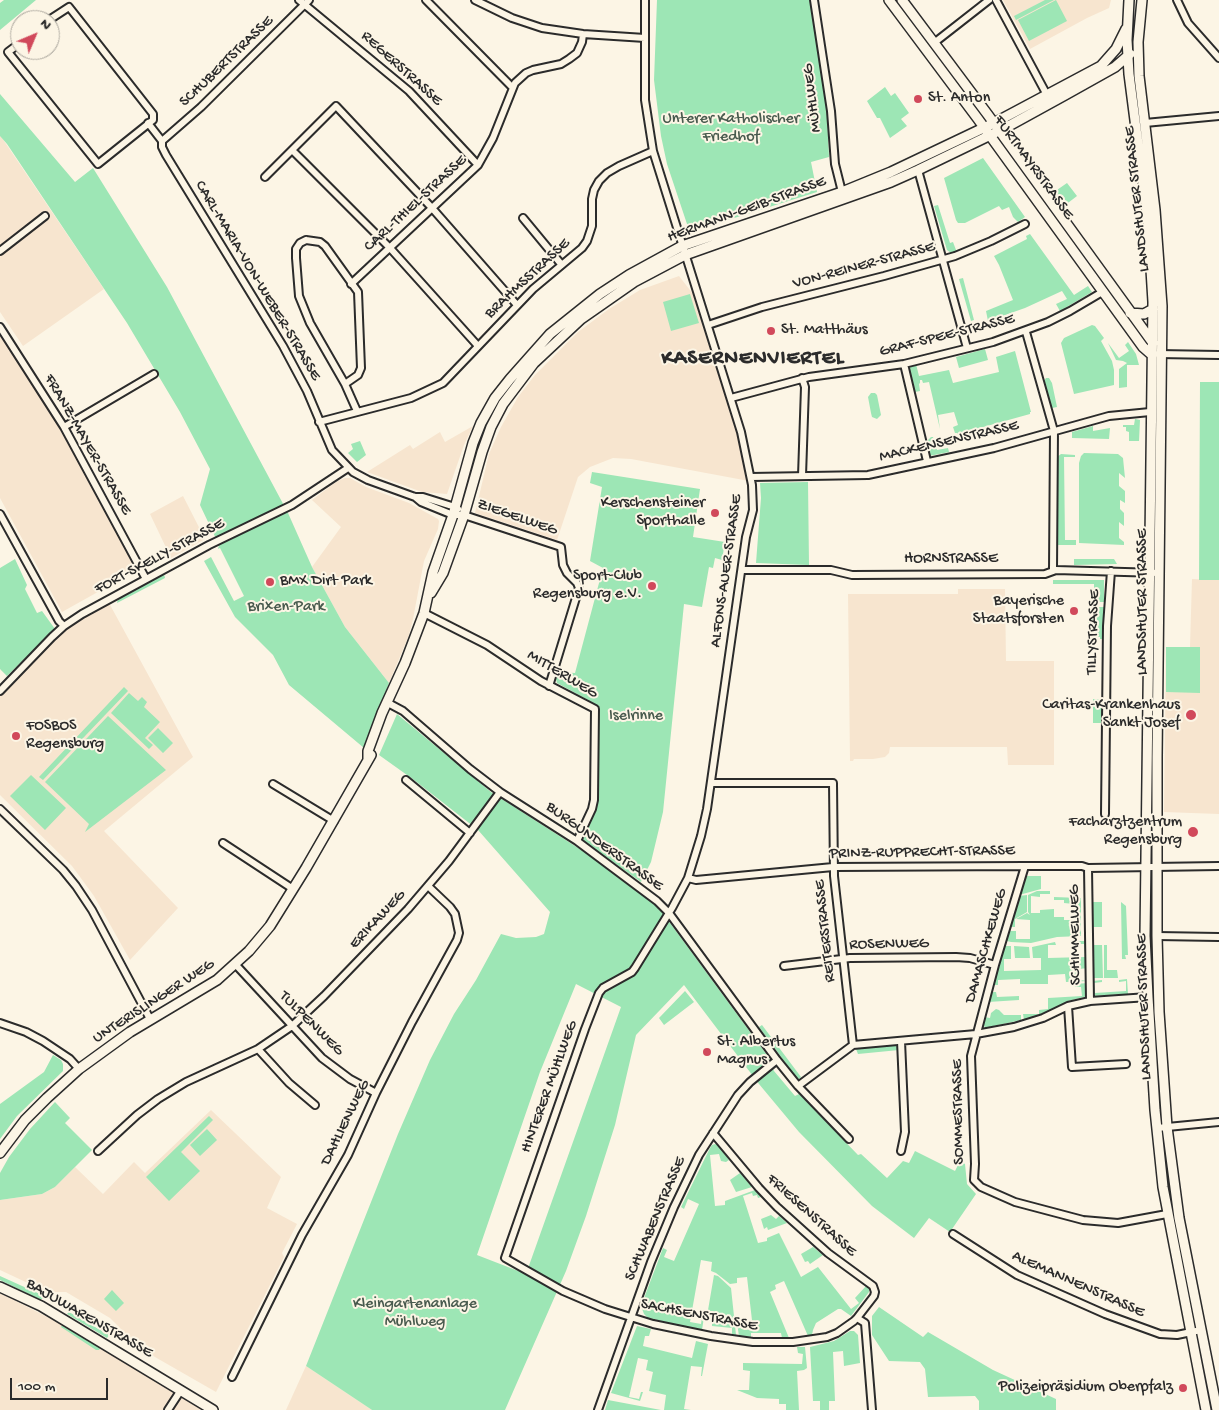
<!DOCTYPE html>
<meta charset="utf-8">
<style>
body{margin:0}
#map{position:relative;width:1219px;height:1410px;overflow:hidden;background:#fcf5e5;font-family:"Gochi Hand",sans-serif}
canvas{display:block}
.north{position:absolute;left:10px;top:10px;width:50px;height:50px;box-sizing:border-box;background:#fcf5e5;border:1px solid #a8a49b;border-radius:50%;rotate:45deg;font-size:14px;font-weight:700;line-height:20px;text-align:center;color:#2b2b2b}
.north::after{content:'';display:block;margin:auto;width:18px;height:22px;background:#d1495b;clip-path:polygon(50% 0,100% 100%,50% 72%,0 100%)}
.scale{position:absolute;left:10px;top:1378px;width:98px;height:22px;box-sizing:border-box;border:2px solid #2b2b2b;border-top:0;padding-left:6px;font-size:15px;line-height:18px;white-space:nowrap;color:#2b2b2b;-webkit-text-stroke:4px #fcf5e5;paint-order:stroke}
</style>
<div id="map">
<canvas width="1219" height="1410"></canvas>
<div class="north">N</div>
<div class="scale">100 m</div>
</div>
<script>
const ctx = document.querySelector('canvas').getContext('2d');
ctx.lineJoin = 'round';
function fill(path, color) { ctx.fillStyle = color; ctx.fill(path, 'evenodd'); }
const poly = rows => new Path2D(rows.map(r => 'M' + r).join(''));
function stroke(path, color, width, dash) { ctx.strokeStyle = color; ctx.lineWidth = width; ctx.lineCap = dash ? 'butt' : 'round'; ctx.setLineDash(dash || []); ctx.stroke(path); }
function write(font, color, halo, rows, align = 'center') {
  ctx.font = font + ' "Gochi Hand",sans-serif'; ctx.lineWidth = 4; ctx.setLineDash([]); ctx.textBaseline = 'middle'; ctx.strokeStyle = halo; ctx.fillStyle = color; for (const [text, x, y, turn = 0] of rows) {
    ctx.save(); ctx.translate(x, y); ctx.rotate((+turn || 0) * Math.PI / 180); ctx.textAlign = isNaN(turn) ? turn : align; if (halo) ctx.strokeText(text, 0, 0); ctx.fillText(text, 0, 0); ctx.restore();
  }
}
fill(poly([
 [1003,0,1111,0,1109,8,1087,18,1030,49],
 [0,135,104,289,23,346,0,312],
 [679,276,693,294,745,459,749,481,631,459,613,458,590,467,578,477,557,540,475,513,489,454,501,427,518,397,535,375,578,332,609,309,640,290],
 [0,332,64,429,139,569,62,612,0,498],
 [473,426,464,445,447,494,422,492,367,472,410,445,413,449,440,432,445,442],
 [345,478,350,478,366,487,409,503,438,519,439,521,438,529,424,561,413,619,409,635,389,683,345,627,312,567,341,527,312,500,336,482],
 [183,496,205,539,171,558,150,514],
 [1192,579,1219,580,1219,814,1164,812,1166,647,1190,647],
 [958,589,1005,589,1006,661,1054,661,1054,765,1008,765,1007,747,890,747,889,753,885,757,873,759,854,759,853,761,850,761,848,594,958,594],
 [109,603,193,757,104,831,178,908,130,960,94,896,72,866,0,795,0,696,59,635,87,615],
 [211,1110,281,1177,267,1208,297,1224,282,1253,284,1257,216,1392,141,1349,110,1318,66,1292,47,1292,0,1270,0,1200,42,1194,55,1187,75,1167,103,1194,134,1162,145,1173],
 [0,1293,63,1325,203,1410,0,1410],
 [306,1366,372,1410,286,1410]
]), '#f7e5cf');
fill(poly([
 [4,0,36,0,0,30,0,3],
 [657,0,811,0,827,113,829,157,811,162,817,192,693,231,687,224,667,164,661,136,654,80],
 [1045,0,1054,0,1016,20,1014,16],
 [1056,0,1067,21,1029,41,1018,20],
 [885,87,891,96,895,93,909,113,901,119,907,126,890,138,880,118,877,118,867,101],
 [0,94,75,182,93,168,167,287,288,513,312,567,345,627,389,683,364,748,289,685,273,655,235,617,204,561,211,557,234,601,244,596,220,548,218,549,219,545,200,505,210,469,180,412,127,323,7,144,0,136],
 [1003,145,1141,331,1141,334,1075,247],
 [983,158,1025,217,1018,222,1013,217,1009,207,1002,210,999,206,965,223,958,223,956,220,944,178],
 [1067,183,1077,196,1064,206,1054,192],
 [938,205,950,243,953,242,956,250,963,249,951,253,947,250,934,206],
 [1030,234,1074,295,1088,286,1092,292,1060,311,1056,304,1067,299,1062,291,1025,308,988,321,986,311,1013,300,999,265,994,256,1027,239,1026,236],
 [668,257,669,259,615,290,516,380,466,495,477,446,484,429,497,404,511,382,526,364,554,336,614,289],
 [963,278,974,320,971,321,959,279],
 [690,294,699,323,671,331,663,302],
 [1092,325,1095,326,1104,338,1101,341,1112,361,1114,370,1114,385,1074,394,1061,343,1064,338],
 [1128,342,1136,354,1139,365,1127,365,1127,387,1119,388,1119,369,1127,363,1123,361,1116,360,1108,343,1119,358,1129,351,1125,345],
 [985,349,988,360,959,368,956,357],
 [1015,351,1031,412,1030,412,1030,414,958,434,957,433,955,433,953,427,958,425,954,412,938,415,940,429,929,382,923,383,922,380,920,380,920,383,919,384,920,391,915,392,909,366,916,364,919,376,949,370,953,383,999,372,996,357],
 [1046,378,1049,378,1052,383,1057,407,1052,408,1044,381],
 [1200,382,1219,382,1219,580,1199,580],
 [871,393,875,393,877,395,881,415,877,419,872,417,871,413,868,397],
 [1135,419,1140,420,1139,441,1129,441,1129,432,1126,431,1126,427,1123,427,1123,425,1134,425],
 [1093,426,1093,431,1110,428,1109,439,1072,438,1072,432],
 [931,437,933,437,937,450,948,448,949,452,929,456,926,442],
 [360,441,366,455,357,462,348,453,353,449,351,444],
 [1084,453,1118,454,1123,458,1125,478,1119,473,1119,486,1125,491,1125,503,1120,500,1120,509,1124,513,1124,526,1119,522,1119,538,1124,542,1124,545,1079,543,1079,463,1081,456],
 [1061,454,1075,455,1075,457,1064,457,1065,540,1076,540,1076,545,1058,545,1057,457],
 [592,472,700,489,693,537,725,542,722,560,715,558,713,568,709,567,702,607,684,604,663,812,651,862,641,882,582,840,596,811,598,802,599,706,557,683,556,679,558,672,575,673,603,568,590,561,602,487,590,483],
 [808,482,809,565,756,563,761,498,760,483],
 [15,559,27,585,25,589,37,613,42,611,55,629,7,676,0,669,0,568],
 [1074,559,1114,559,1117,564,1074,565],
 [164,574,165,578,117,603,118,599],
 [1053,580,1104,580,1104,602,1094,602,1094,584,1053,584],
 [1094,607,1104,607,1102,639,1100,639,1100,637,1091,637,1091,625,1088,624,1088,622,1091,622,1091,615,1094,615],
 [1166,647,1200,647,1200,693,1166,692],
 [124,687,128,691,43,780,39,777],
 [129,693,138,701,142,697,147,702,144,707,160,722,145,738,153,745,149,749,111,713],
 [1093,699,1102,699,1102,723,1093,723],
 [397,714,491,792,600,862,654,903,662,912,767,1055,774,1071,795,1096,799,1094,858,1155,861,1154,887,1178,903,1161,909,1163,915,1151,955,1171,960,1161,965,1164,967,1184,976,1194,950,1232,929,1218,914,1238,872,1206,799,1132,759,1084,684,985,636,1035,615,1125,586,1216,566,1271,505,1410,372,1410,306,1366,398,1134,430,1060,454,1014,476,980,501,934,516,938,536,937,544,934,550,912,478,830,414,780,379,755],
 [576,984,621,1007,526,1274,477,1255,540,1072],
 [108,716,166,770,85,832,89,824,45,782],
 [158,728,173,743,163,753,148,738],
 [31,775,66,808,45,830,10,796],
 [1025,876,1041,876,1041,889,1019,895],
 [1037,891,1050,891,1050,894,1040,894,1040,897,1031,896,1031,913,1040,913,1040,910,1054,909,1054,917,1064,917,1064,920,1074,920,1074,904,1064,903,1064,900,1054,900,1054,897,1081,898,1081,936,1057,937,1031,943,1011,942,1007,941,1009,932,1011,931,1016,931,1016,939,1030,939,1030,920,1016,919,1027,913,1030,915,1028,912,1028,895],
 [1027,895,1027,912,1015,919,1015,927,1012,927,1010,925,1019,896],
 [1092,902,1102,902,1102,927,1092,927],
 [1121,902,1126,906,1128,955,1125,955,1126,959,1122,959],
 [1076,941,1087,941,1088,968,1079,969,1080,980,1088,981,1066,982,1065,974,1048,975,1048,984,1020,984,1020,979,998,980,998,985,994,985,1005,946,1011,946,1011,959,1004,959,1004,971,1041,970,1041,958,1033,958,1032,947,1055,942,1056,945,1048,945,1048,958,1085,957,1084,944,1076,944],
 [1092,945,1102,945,1103,978,1092,978],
 [1104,945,1107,945,1107,970,1117,970,1118,978,1104,978],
 [1014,946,1029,947,1030,958,1015,958],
 [1127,979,1128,994,1093,996,1093,981,1102,980,1102,982,1094,983,1095,993,1126,991,1126,981,1119,982,1119,980],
 [1088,983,1088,996,1068,1001,1049,1011,1024,1020,1023,1014,1039,1014,1039,1010,1048,1009,1048,998,1082,996,1081,987,1075,987,1074,984],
 [685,991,694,1002,664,1025,659,1018],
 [993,992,996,992,997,997,1019,996,1019,1000,988,1002,990,994],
 [996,1009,999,1010,1004,1015,1021,1015,1021,1020,985,1028,983,1023,984,1017,990,1018,991,1013],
 [762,1025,801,1077,798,1080,759,1027],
 [892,1045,896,1046,899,1050,858,1054,856,1049,857,1048],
 [53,1055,61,1060,63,1064,63,1071,17,1116,0,1139,0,1104,44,1072],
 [55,1102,70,1118,65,1123,92,1150,55,1187,42,1194,0,1200,0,1173,9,1157,30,1129],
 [209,1116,213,1120,181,1152,200,1171,169,1201,146,1177],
 [207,1129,217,1140,200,1156,190,1145],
 [715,1144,718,1145,729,1160,726,1162,721,1161,719,1154,710,1155,715,1206,725,1205,725,1201,755,1190,761,1197,758,1198,757,1195,753,1196,752,1193,743,1196,758,1243,767,1241,767,1238,779,1233,801,1277,818,1267,851,1309,859,1303,855,1298,866,1286,869,1289,869,1292,851,1316,841,1309,838,1309,816,1323,813,1330,812,1335,808,1336,784,1281,775,1285,776,1289,770,1292,789,1338,782,1338,781,1333,751,1333,751,1337,739,1336,737,1323,742,1322,744,1330,753,1329,747,1277,737,1278,737,1283,730,1284,716,1273,711,1271,712,1262,701,1260,690,1322,701,1324,702,1317,704,1317,702,1330,648,1318,644,1314,641,1306,663,1248,667,1250,664,1257,674,1261,699,1204,688,1199,684,1209,681,1207,710,1148,712,1145],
 [1163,1153,1168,1153,1197,1323,1193,1323,1175,1232],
 [740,1173,752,1187,736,1192,730,1180],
 [771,1215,776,1219,779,1216,787,1223,768,1230,767,1227,764,1229,761,1219],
 [813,1247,823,1255,810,1264,808,1261,805,1262,801,1254],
 [714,1275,718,1276,731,1288,736,1335,732,1334,732,1328,712,1326,712,1317,707,1316],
 [0,1276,42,1295,44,1299,39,1299,0,1280],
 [112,1290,124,1303,116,1311,104,1299],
 [879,1307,923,1337,928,1332,993,1370,1056,1399,1056,1410,979,1410,979,1401,975,1396,928,1397,925,1369,920,1362,889,1361,872,1335,872,1316],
 [69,1312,102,1331,104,1329,110,1334,107,1338,67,1314],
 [63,1324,101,1347,99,1350,96,1350,61,1327],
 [637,1326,651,1329,649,1336,645,1336,643,1346,692,1358,696,1341,708,1344,702,1376,701,1376,702,1367,691,1366,684,1409,691,1410,664,1410,666,1395,649,1391,653,1372,646,1370,648,1360,638,1358,629,1397,639,1399,641,1392,643,1392,640,1401,611,1393],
 [850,1331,854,1331,858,1335,860,1363,844,1366,843,1351,833,1352,835,1401,829,1401,829,1410,820,1410,820,1401,813,1401,810,1347,834,1341],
 [797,1347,805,1347,807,1368,804,1370,797,1371,799,1410,786,1410,786,1404,779,1404,779,1399,757,1398,737,1390,749,1390,750,1371,743,1370,743,1363,802,1364,803,1354,798,1353],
 [608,1400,661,1410,605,1410]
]), '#9de6b5');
const street = poly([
 [299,0,409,91,478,165],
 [426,0,512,87],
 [475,0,512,18,542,28,583,34,645,38],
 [645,0,645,100,653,151,741,432,752,485,753,510,746,537,707,809,701,836,688,878,672,908,635,968,632,972,603,988,599,993,585,1029,505,1258,563,1291,605,1309,653,1324,711,1336,753,1342,793,1342,827,1337,837,1333,854,1321,857,1318],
 [814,0,831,111,835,164,842,192],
 [996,0,1047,95],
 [1177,0,1188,23,1219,58],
 [20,43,8,52,98,164,153,120,153,114,69,7,49,20],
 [934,43,989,0],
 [148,123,162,141,162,147,166,155,283,346,307,391,332,450,353,472,368,480,415,497,423,497,455,507,458,509],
 [1145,123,1219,116],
 [162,141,201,107,309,0],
 [292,150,390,248,478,346],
 [918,170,967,348],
 [265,177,336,106,432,208,517,305],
 [523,218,561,264],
 [306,240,320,242,325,246,358,292,361,368,358,375,345,384,310,323,299,296,296,258,296,249,300,243,306,240],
 [0,251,45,216],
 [351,284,478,165,493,138,515,83,526,73,533,70,561,64,569,59,577,53,582,42,583,34],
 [708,325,762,307,884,276,955,256,991,241,1025,224],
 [0,327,64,427,146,579],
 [1026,332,1054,431,1053,570],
 [1158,354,1219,355],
 [904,364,927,461],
 [345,384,357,411],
 [731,398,809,377,904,364,993,342,1048,322,1070,311,1104,291],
 [319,422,411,398,443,383,533,289,582,248,587,241,592,226,592,199,594,190,599,181,607,173,619,166,653,151],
 [64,427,154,374],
 [802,476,805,387,802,378],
 [751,477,868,475,994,448,1109,416,1150,412],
 [415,497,421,502,453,515,464,515,561,547,563,565,567,573,577,583,579,588,549,686],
 [0,514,59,621,64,626],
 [742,570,831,570,852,575,1045,574,1056,570,1159,573],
 [424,613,487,645,541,681,595,709,594,800,592,809,577,841],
 [0,691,52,637,64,626,82,614,209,545,292,505,348,468],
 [388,703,403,711,470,769,500,792,577,841,657,901,669,913,777,1060,798,1086,849,1139],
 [406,780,470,833],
 [711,783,833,783,834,876,853,1045],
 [273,784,334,821],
 [0,809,63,870,76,886,92,910,150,1019],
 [1105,814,1107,626,1111,571],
 [223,843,293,889],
 [1025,866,995,965,971,1056,975,1164,974,1180,981,1187,1015,1202,1083,1220,1118,1223,1167,1214],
 [1088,868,1090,1001],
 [688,878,696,880,833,867,1025,866,1082,866,1088,868,1219,866],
 [1157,936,1219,937],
 [236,965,322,1058,350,1079,376,1093],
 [784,966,850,958,956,957,970,958,995,965],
 [1068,1006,1072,1067,1126,1064],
 [0,1023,26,1032,43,1041,70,1059,79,1069],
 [258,1049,289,1083,315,1105],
 [798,1086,853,1045,976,1034,1014,1027,1043,1018,1068,1006,1090,1001,1148,997],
 [1157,1128,1219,1122],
 [713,1133,759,1188,777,1207,828,1253,873,1286,875,1292,874,1296,857,1318,865,1323,872,1410],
 [98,1151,137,1115,158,1099,186,1082,258,1049,292,1026,324,996,408,909,449,861,500,792],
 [901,1151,905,1132,901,1041],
 [953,1234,1017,1275,1105,1314,1160,1334,1177,1335,1201,1330],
 [232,1377,302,1235,348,1155,376,1093,412,1022,457,940,459,933,455,914,450,907,428,886],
 [168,1410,181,1390],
 [598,1410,651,1262,674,1207,699,1155,738,1095,750,1082,777,1060]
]);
const secondary = poly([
 [889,0,978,119,1143,347,1151,354],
 [902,0,988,115,1153,343],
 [1129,0,1127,40,1129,74,1148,221,1153,302,1145,936,1148,997,1155,1110,1163,1187,1206,1410],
 [1142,0,1138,42,1139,76,1155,210,1162,306,1157,757,1157,936,1159,1012,1167,1127,1179,1218,1217,1410],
 [1130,313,1144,314,1153,309],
 [431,593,443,573,464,515,482,452,491,427,503,404,534,363,581,319,634,282,685,255,891,182,918,170,1005,128,1065,95,1115,67,1130,54],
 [368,759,368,751,382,713,405,663,424,613,433,572,453,515,473,443,481,423,495,398,510,379,550,334,600,294,629,275,682,246,842,192,891,172,994,123,1101,66,1116,49,1126,29],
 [0,1153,25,1120,47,1098,79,1069,130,1032,217,980,249,951,270,926,306,868,371,755],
 [0,1287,41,1306,213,1410]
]);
stroke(street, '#2b2b2b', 10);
stroke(secondary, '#2b2b2b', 12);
stroke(street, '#fcf5e5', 6);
stroke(secondary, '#fcf5e5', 9);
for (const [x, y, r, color] of [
 [918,99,5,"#d1495b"],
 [771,331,5,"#d1495b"],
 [715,513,5,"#d1495b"],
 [270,582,5,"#d1495b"],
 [652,586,5,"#d1495b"],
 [1074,611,5,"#d1495b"],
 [1191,715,6,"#d1495b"],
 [16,736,5,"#d1495b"],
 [1193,832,6,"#d1495b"],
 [707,1052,5,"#d1495b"],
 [1183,1388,5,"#d1495b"]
]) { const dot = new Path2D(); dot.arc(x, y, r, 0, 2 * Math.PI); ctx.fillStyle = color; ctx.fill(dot); stroke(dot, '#fcf5e5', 2); }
write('16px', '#2b2b2b', '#fcf5e5', [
 ["SCHUBERTSTRASSE",227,62,-44],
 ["REGERSTRASSE",401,69,42],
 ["MÜHLWEG",813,98,-97],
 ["FURTMAYRSTRASSE",1033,168,54],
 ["LANDSHUTER STRASSE",1138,199,-96],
 ["CARL-THIEL-STRASSE",416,204,-43],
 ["HERMANN-GEIB-STRASSE",747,210,-20],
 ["VON-REINER-STRASSE",864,266,-15],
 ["BRAHMSSTRASSE",528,279,-43],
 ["CARL-MARIA-VON-WEBER-STRASSE",257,281,59],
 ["GRAF-SPEE-STRASSE",947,336,-14],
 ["MACKENSENSTRASSE",949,442,-13],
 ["FRANZ-MAYER-STRASSE",87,445,60],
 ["ZIEGELWEG",517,518,19],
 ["FORT-SKELLY-STRASSE",160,557,-28],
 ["HORNSTRASSE",951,560],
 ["ALFONS-AUER-STRASSE",727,571,-82],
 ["LANDSHUTER STRASSE",1144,602,-90],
 ["TILLYSTRASSE",1094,632,-88],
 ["MITTERWEG",562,675,31],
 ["BURGUNDERSTRASSE",604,847,36],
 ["PRINZ-RUPPRECHT-STRASSE",922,853,-1],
 ["ERIKAWEG",378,920,-47],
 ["REITERSTRASSE",826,931,-96],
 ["SCHIMMELWEG",1076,935,-91],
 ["ROSENWEG",889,945,-1],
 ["DAMASCHKEWEG",987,946,-74],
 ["UNTERISLINGER WEG",154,1002,-33],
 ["LANDSHUTER STRASSE",1145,1007,-92],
 ["TULPENWEG",311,1024,45],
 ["HINTERER MÜHLWEG",550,1087,-70],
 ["SOMMESTRASSE",959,1112,-91],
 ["DAHLIENWEG",346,1123,-64],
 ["FRIESENSTRASSE",811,1216,42],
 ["SCHWABENSTRASSE",656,1219,-67],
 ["ALEMANNENSTRASSE",1078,1285,24],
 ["SACHSENSTRASSE",699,1316,11],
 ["BAJUWARENSTRASSE",89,1319,30]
]);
write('16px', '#2b2b2b', '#fcf5e5', [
 ["St. Anton",928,99,"left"],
 ["St. Matthäus",781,331,"left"],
 ["Kerschensteiner",705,504],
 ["Sporthalle",705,522],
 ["Sport-Club",642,577],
 ["Regensburg e.V.",642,595],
 ["BMX Dirt Park",280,582,"left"],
 ["Bayerische",1064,602],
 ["Staatsforsten",1064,620],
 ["Caritas-Krankenhaus",1180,706],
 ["Sankt Josef",1180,724],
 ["FOSBOS",26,727,"left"],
 ["Regensburg",26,745,"left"],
 ["Facharztzentrum",1182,823],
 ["Regensburg",1182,841],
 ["St. Albertus",717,1043,"left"],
 ["Magnus",717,1061,"left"],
 ["Polizeipräsidium Oberpfalz",1173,1388]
], 'right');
write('16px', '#485a4e', '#fcf5e5', [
 ["Unterer Katholischer",731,120],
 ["Friedhof",731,138],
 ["Brixen-Park",286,608],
 ["Iselrinne",636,717],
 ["Kleingartenanlage",415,1305],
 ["Mühlweg",415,1323]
]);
ctx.letterSpacing = '1px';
write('bold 21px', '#2b2b2b', '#fcf5e5', [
 ["KASERNENVIERTEL",753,360]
]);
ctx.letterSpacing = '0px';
</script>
